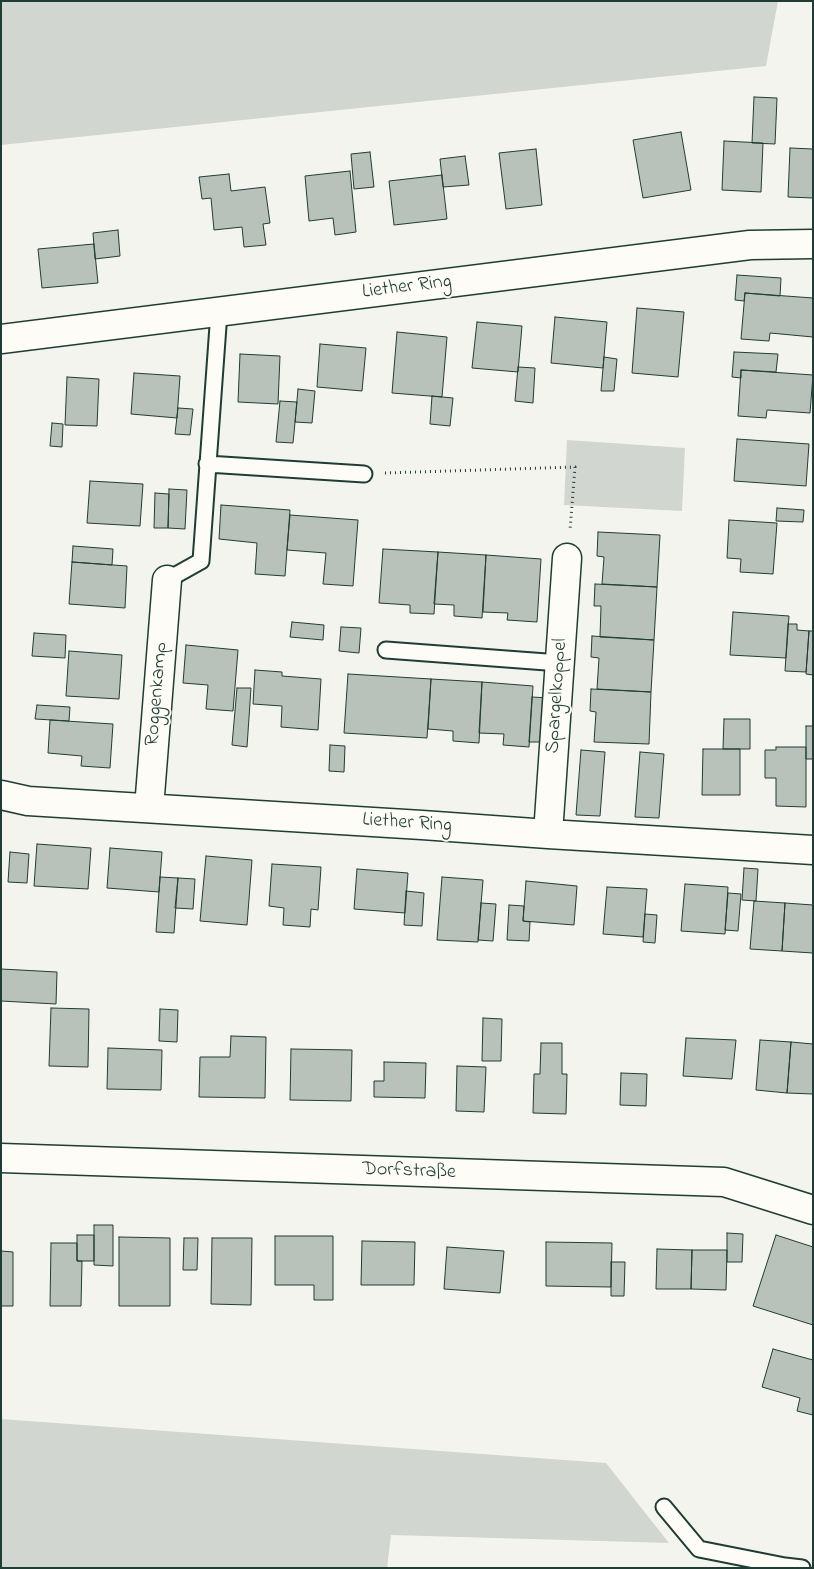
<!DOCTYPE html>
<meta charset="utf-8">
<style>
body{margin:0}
#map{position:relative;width:814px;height:1569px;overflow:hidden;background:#f4f4ef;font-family:"Indie Flower",sans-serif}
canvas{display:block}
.frame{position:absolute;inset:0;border:2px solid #1f3d34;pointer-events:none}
</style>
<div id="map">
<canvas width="814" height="1569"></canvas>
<div class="frame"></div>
</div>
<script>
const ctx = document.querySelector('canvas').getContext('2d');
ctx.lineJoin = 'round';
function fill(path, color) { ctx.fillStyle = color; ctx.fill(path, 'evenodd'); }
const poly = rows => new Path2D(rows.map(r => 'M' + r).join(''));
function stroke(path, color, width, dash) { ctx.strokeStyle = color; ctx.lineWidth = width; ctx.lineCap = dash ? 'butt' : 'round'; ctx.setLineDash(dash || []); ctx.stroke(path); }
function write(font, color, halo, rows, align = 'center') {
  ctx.font = font + ' "Indie Flower",sans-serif'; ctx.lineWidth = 4; ctx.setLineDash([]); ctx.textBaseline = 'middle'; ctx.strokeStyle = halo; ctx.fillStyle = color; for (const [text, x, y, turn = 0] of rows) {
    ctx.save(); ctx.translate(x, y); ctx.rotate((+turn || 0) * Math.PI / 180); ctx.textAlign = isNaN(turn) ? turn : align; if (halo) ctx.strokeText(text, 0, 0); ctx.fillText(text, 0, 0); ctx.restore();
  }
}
fill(poly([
 [1,1,778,1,766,66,1,145],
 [567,440,685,448,682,511,564,505],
 [1,1419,606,1463,669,1543,391,1535,387,1568,1,1568]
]), '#d1d6d1');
const building = poly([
 [754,97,777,98,775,144,752,143,754,97],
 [681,132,691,190,643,198,633,140,681,132],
 [724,141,763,143,761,192,722,190,724,141],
 [790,148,813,149,813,198,788,197,790,148],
 [536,149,542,205,506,209,499,153,536,149],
 [370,152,374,187,354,189,351,154,370,152],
 [465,156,469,185,443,187,440,159,465,156],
 [350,171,356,232,335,235,333,218,309,221,305,176,350,171],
 [229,174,231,191,265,187,270,223,263,224,266,245,244,247,242,227,214,230,211,198,202,199,199,177,229,174],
 [442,175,447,219,394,225,389,181,442,175],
 [118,230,120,256,95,259,93,233,118,230],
 [94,244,98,283,42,288,38,249,94,244],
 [737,275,781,278,780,296,745,293,744,301,735,300,737,275],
 [745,293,813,298,813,337,770,333,769,341,741,339,745,293],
 [637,308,684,312,678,377,632,373,637,308],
 [555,317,607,322,603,368,551,363,555,317],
 [477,322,522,326,518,372,472,368,477,322],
 [397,332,447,337,442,397,392,393,397,332],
 [320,344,366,348,362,391,317,387,320,344],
 [734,352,778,354,776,372,741,370,741,378,732,377,734,352],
 [240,354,280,356,278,404,238,402,240,354],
 [604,357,617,359,614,391,601,391,604,357],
 [518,367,535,368,533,403,515,401,518,367],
 [741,370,813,375,810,413,767,410,766,418,738,416,741,370],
 [134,373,180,376,177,418,131,414,134,373],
 [67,377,99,379,97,426,65,425,67,377],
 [298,389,315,391,312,423,295,422,298,389],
 [432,396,453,398,450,426,430,424,432,396],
 [280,401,297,402,293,443,276,442,280,401],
 [178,408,193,409,190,435,175,434,178,408],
 [52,423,63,424,62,447,50,446,52,423],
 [737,439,809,444,806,486,734,481,737,439],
 [90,481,143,484,140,526,87,523,90,481],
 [169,489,187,490,185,529,168,528,169,489],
 [155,493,169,494,168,528,154,528,155,493],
 [221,505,290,510,285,576,255,574,257,543,219,539,221,505],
 [777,508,804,510,803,522,776,521,777,508],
 [290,515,358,520,353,586,323,584,326,553,287,550,290,515],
 [729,520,777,523,773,574,740,572,741,559,727,558,729,520],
 [598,532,660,535,657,587,602,584,604,557,597,556,598,532],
 [73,546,113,549,112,565,72,562,73,546],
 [383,549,438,552,434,614,410,613,410,605,379,603,383,549],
 [438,552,486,555,482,618,454,616,454,605,434,604,438,552],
 [486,555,541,559,537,622,507,620,508,613,483,612,486,555],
 [72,562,127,566,125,608,69,604,72,562],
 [595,584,657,587,654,640,600,637,601,606,594,606,595,584],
 [733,612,789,616,786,658,730,655,733,612],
 [292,622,324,625,323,640,290,637,292,622],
 [788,624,797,624,797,630,809,631,806,672,785,671,788,624],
 [341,627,361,628,359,653,339,651,341,627],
 [809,631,813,631,813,675,806,674,809,631],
 [34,633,66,635,65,658,32,656,34,633],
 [592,636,654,640,651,692,597,689,599,658,591,657,592,636],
 [186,645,238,650,233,711,206,709,208,685,183,683,186,645],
 [69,651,122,655,119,699,66,696,69,651],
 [255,670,282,672,282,676,321,679,318,730,281,727,282,706,253,704,255,670],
 [348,674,431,679,427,738,344,733,348,674],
 [431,679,482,682,479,743,453,741,453,731,428,729,431,679],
 [482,682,533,686,529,747,503,745,504,734,479,733,482,682],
 [237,688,251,688,247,747,232,745,237,688],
 [591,689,651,692,649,744,594,742,596,712,590,711,591,689],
 [532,697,549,698,546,742,529,742,532,697],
 [37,705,70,707,69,721,35,719,37,705],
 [724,719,750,719,750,749,723,749,724,719],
 [50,720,113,724,110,768,81,766,82,756,48,753,50,720],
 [806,726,813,726,813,759,806,759,806,726],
 [330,745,345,746,344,772,329,771,330,745],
 [776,747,806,747,806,807,776,806,776,778,765,778,765,750,776,750,776,747],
 [703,749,740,749,740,795,702,795,703,749],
 [581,750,605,752,600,816,576,815,581,750],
 [640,752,664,754,659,818,635,817,640,752],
 [37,844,91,848,88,889,34,886,37,844],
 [110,848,162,852,159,892,107,888,110,848],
 [10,852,29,854,27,883,8,882,10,852],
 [206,856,252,860,247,925,200,921,206,856],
 [272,864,321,867,318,910,311,909,310,927,283,925,284,908,269,906,272,864],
 [744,868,758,869,756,901,742,900,744,868],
 [357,869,408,873,405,913,354,909,357,869],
 [160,877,178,878,174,933,156,932,160,877],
 [442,877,483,880,478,942,437,940,442,877],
 [178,878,195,879,193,909,175,908,178,878],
 [526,881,577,886,574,925,523,921,526,881],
 [685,884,728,887,725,934,681,931,685,884],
 [607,887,647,889,643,937,603,934,607,887],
 [406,891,424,893,422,926,404,925,406,891],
 [728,893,741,894,738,931,725,930,728,893],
 [754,901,785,903,782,951,750,949,754,901],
 [481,903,496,904,493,941,478,940,481,903],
 [785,903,813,905,813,953,782,951,785,903],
 [509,905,524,906,523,921,530,922,529,941,507,940,509,905],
 [645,914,657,915,655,943,643,942,645,914],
 [1,969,57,972,56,1004,1,1001,1,969],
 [51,1008,89,1009,88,1067,49,1066,51,1008],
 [160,1009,178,1010,177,1042,159,1041,160,1009],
 [483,1018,502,1019,501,1061,482,1061,483,1018],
 [231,1036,266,1037,265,1098,199,1097,200,1057,230,1057,231,1036],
 [686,1038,736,1040,732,1079,683,1076,686,1038],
 [760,1040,791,1042,787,1093,756,1090,760,1040],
 [791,1042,813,1044,813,1094,787,1093,791,1042],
 [541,1043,562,1043,562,1074,567,1074,566,1114,533,1113,534,1074,540,1074,541,1043],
 [108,1048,162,1050,161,1090,107,1089,108,1048],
 [291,1049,352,1050,351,1101,290,1100,291,1049],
 [384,1062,426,1063,425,1098,374,1097,374,1081,384,1081,384,1062],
 [457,1066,486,1067,484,1112,456,1111,457,1066],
 [621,1073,647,1074,646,1106,620,1105,621,1073],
 [94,1225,113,1225,113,1266,94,1265,94,1225],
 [727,1233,743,1234,742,1262,727,1262,727,1233],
 [77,1235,94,1235,94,1261,77,1261,77,1235],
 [776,1235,813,1247,813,1325,753,1306,776,1235],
 [275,1236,333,1236,333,1300,314,1300,314,1285,275,1285,275,1236],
 [119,1237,170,1238,170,1306,119,1306,119,1237],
 [184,1238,198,1238,197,1270,183,1270,184,1238],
 [212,1238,252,1238,251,1305,211,1304,212,1238],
 [362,1241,415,1242,414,1285,361,1285,362,1241],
 [546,1242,612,1243,611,1287,546,1286,546,1242],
 [51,1243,77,1243,77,1261,82,1261,81,1306,50,1306,51,1243],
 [447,1247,504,1251,500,1293,444,1289,447,1247],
 [657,1249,692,1250,691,1289,656,1289,657,1249],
 [692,1250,727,1250,726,1290,691,1289,692,1250],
 [1,1251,13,1252,13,1306,1,1306,1,1251],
 [611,1262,625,1262,624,1296,611,1296,611,1262],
 [773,1349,813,1360,813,1415,797,1411,800,1398,762,1387,773,1349]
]);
fill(building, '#b9c1bb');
stroke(building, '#1f3d34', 1);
const service = poly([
 [207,464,364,474],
 [167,580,201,561,219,312],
 [386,650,560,663],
 [664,1507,699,1549,785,1566,802,1568]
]);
const minor = poly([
 [1,339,750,245,813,244],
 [1,795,28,801,422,825,548,834,813,850],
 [149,808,167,580],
 [548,834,567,558],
 [1,1158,724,1182,813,1210]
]);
stroke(service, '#1f3d34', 19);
stroke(minor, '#1f3d34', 31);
stroke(poly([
 [385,473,575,467,570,530]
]), '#1f3d34', 3, [1, 4]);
stroke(service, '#fdfcf7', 15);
stroke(minor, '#fdfcf7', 28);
write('20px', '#1f3d34', '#fdfcf7', [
 ["Liether Ring",407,288,-7],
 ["Roggenkamp",158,694,-85],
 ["Spargelkoppel",558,696,-86],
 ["Liether Ring",407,824,4],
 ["Dorfstraße",409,1172,2]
]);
</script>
